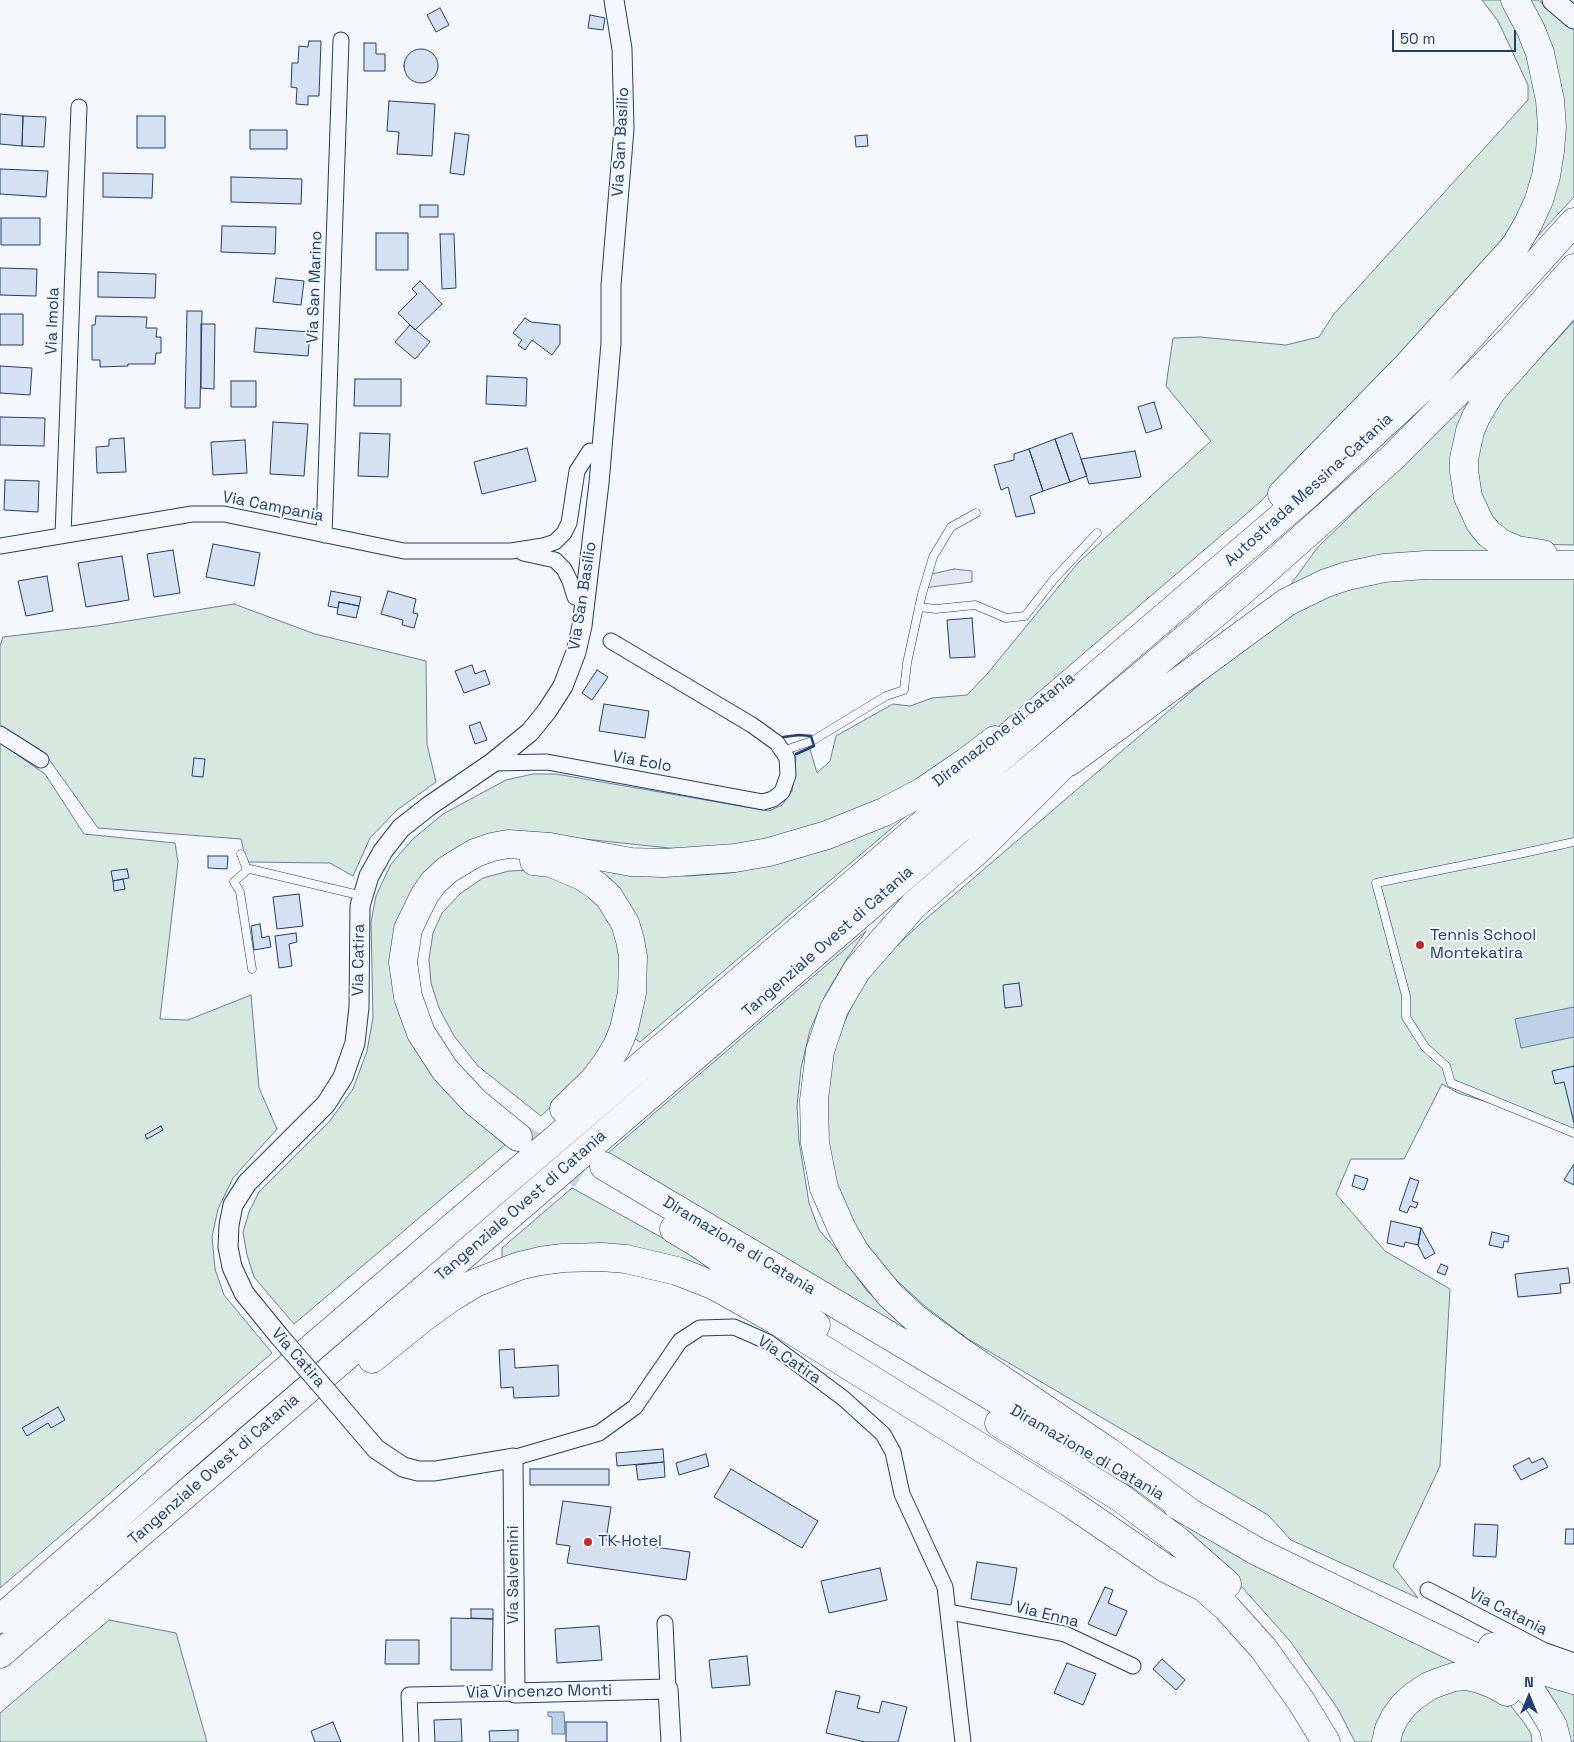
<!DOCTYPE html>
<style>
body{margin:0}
#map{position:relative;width:1574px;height:1742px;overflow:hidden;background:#f4f7fb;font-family:"Space Grotesk",sans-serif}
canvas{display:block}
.north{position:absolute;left:1504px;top:1672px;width:50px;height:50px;-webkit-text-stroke:4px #f4f7fb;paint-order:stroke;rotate:0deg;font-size:14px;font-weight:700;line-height:20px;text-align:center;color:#1d3f73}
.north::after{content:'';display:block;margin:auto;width:18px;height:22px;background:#1d3f73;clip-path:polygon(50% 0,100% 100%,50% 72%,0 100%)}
.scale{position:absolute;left:1392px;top:30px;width:124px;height:22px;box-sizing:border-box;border:2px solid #1d3f73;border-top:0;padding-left:6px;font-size:15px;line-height:18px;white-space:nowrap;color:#1d3f73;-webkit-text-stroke:4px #f4f7fb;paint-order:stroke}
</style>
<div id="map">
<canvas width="1574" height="1742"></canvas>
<div class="north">N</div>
<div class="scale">50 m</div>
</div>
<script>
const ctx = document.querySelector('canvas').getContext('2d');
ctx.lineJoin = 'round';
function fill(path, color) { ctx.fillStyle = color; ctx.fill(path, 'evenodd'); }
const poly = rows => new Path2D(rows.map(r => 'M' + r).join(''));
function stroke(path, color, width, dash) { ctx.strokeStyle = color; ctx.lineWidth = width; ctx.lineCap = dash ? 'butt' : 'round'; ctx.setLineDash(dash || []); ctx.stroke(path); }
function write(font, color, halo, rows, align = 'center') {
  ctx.font = font + ' "Space Grotesk",sans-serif'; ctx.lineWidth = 4; ctx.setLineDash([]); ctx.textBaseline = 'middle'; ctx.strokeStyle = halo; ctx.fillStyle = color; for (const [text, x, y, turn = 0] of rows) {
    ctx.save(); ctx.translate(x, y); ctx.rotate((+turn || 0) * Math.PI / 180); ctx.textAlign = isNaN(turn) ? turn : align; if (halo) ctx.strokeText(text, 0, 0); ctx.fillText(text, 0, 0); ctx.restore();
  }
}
const green = poly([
 [1482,0,1504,0,1540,87,1540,165,1523,211,1502,246,1414,343,1259,503,985,738,923,782,803,833,697,851,528,833,486,836,396,937,466,1112,505,1145,294,1324,254,1277,247,1255,243,1232,249,1212,259,1192,329,1122,353,1089,367,1051,373,1018,371,922,376,896,391,864,413,839,443,814,506,780,533,774,556,774,769,811,782,805,792,791,795,772,796,754,810,749,817,773,830,761,836,736,893,704,910,706,932,698,967,695,988,673,1078,563,1211,441,1166,386,1173,338,1200,337,1286,345,1319,337,1334,314,1528,100,1528,85,1498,21,1482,0],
 [1528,0,1538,0,1574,30,1574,197,1477,301,1548,201,1528,0],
 [1574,321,1574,545,1533,544,1494,525,1475,484,1479,440,1498,404,1574,321],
 [1475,395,1462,428,1495,557,1286,591,1318,547,1475,395],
 [1574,575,1574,1129,1458,1093,1442,1084,1404,1159,1351,1159,1336,1194,1385,1251,1450,1289,1440,1466,1393,1566,1418,1598,1291,1540,1268,1515,968,1339,926,1307,893,1277,867,1247,847,1213,834,1182,825,1142,828,1079,835,1044,849,1012,862,986,888,954,920,924,1269,625,1332,589,1398,576,1574,575],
 [234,604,315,634,426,661,427,744,436,782,397,810,370,838,353,876,330,863,246,862,241,839,98,828,48,758,0,727,0,646,3,637,96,626,234,604],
 [0,743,45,774,84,834,175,843,178,862,160,1019,188,1020,251,995,259,1088,277,1129,233,1178,218,1209,212,1237,215,1269,224,1295,272,1353,0,1588,0,743],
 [919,805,640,1042,632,1037,643,973,578,862,636,873,688,876,730,873,774,864,919,805],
 [532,870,559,874,606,909,618,934,624,994,600,1054,580,1079,541,1116,478,1066,454,1036,439,1008,431,983,429,959,433,933,442,913,461,893,483,878,509,871,532,870],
 [866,931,848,957,826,994,810,1030,801,1068,797,1106,799,1141,809,1203,819,1230,838,1251,868,1292,909,1330,967,1372,608,1153,866,931],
 [572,1188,717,1268,768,1302,696,1267,502,1258,502,1248,572,1188],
 [1103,1472,1166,1505,1467,1669,1377,1742,1355,1742,1338,1709,1290,1641,1240,1585,1103,1472],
 [109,1620,176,1633,207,1742,0,1742,0,1713,109,1620],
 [1549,1679,1574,1686,1574,1742,1569,1742,1541,1685,1549,1679],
 [1466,1684,1507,1701,1525,1724,1531,1734,1532,1742,1394,1742,1412,1707,1466,1684]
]);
fill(green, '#d7e8df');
stroke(green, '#687fa3', 1);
const parking = poly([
 [954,569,972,571,972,582,923,588,927,575,954,569]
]);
fill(parking, '#e3e8f0');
stroke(parking, '#687fa3', 1);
const water = poly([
 [1574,1007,1574,1037,1521,1048,1515,1019,1574,1007],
 [548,1712,564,1712,565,1734,552,1734,552,1717,548,1716,548,1712]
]);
fill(water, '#bed0e5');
stroke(water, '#687fa3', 1);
const building = poly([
 [440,8,449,25,436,32,427,15,440,8],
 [590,15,605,18,603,30,588,28,590,15],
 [309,41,321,41,319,96,308,96,308,105,296,104,297,88,291,87,292,63,298,63,299,46,308,47,309,41],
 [364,43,376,43,376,54,385,54,385,71,364,71,364,43],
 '404 66a17 17 0 1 1 34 0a17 17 0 1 1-34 0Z',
 [389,101,435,104,432,156,397,154,399,132,387,131,389,101],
 [0,114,23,116,22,146,0,144,0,114],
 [23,116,46,117,44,147,22,146,23,116],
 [137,116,165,116,165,148,137,148,137,116],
 [250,130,287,130,287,149,250,149,250,130],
 [455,133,469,135,464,175,450,173,455,133],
 [867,135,868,146,856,147,855,136,867,135],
 [0,169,48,171,46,197,0,194,0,169],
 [103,173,153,174,152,198,103,197,103,173],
 [231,177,302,179,301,204,231,202,231,177],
 [420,205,438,205,438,217,420,217,420,205],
 [1,218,40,218,40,245,1,245,1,218],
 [222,226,276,227,275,254,221,252,222,226],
 [376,233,408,233,408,270,376,270,376,233],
 [440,234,454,234,456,288,442,289,440,234],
 [0,268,37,269,36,296,0,295,0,268],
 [98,272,156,274,155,298,98,297,98,272],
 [276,278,304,281,301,305,273,302,276,278],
 [420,281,442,304,415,330,398,313,417,294,412,289,420,281],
 [187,311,202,311,200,408,185,408,187,311],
 [0,314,23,314,23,345,0,345,0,314],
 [96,316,147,317,146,328,157,328,156,337,161,337,161,353,156,353,155,364,128,364,128,366,100,367,100,360,92,360,92,325,95,325,96,316],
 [525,318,531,322,560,325,560,344,552,355,532,340,525,350,518,345,522,340,513,333,525,318],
 [201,324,215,324,214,389,201,388,201,324],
 [410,325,430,342,415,359,395,342,410,325],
 [256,328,310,332,308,356,254,352,256,328],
 [0,366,32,368,30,395,0,393,0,366],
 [487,376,527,378,526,406,486,404,487,376],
 [355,379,401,379,401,406,354,406,355,379],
 [231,381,256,381,256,407,231,407,231,381],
 [1154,402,1162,428,1146,433,1138,407,1154,402],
 [0,417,45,418,44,446,0,445,0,417],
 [273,422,308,424,304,476,270,474,273,422],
 [360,433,390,434,388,477,358,476,360,433],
 [1072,433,1087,476,1070,482,1055,439,1072,433],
 [124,438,126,472,97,473,96,447,109,446,109,439,124,438],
 [1055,439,1070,482,1043,491,1029,449,1055,439],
 [245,440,247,473,213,475,211,442,245,440],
 [527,448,536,481,482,494,474,462,527,448],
 [1029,449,1043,491,1030,496,1035,513,1016,517,1008,487,1001,490,994,465,1014,460,1014,454,1029,449],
 [1135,451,1141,477,1089,484,1081,459,1135,451],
 [5,480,39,481,38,512,4,510,5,480],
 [213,544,260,553,254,586,206,577,213,544],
 [173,550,180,593,154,597,147,554,173,550],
 [122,556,129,600,86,607,78,563,122,556],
 [47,576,53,611,26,616,18,581,47,576],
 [331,591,361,597,359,606,339,602,338,608,328,606,331,591],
 [388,591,416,599,413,613,418,614,414,628,402,625,403,620,381,614,388,591],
 [339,602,359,606,356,618,337,614,339,602],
 [972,618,975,657,950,658,947,620,972,618],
 [472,665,475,674,485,670,490,684,464,693,455,671,472,665],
 [597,670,608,677,592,700,582,693,597,670],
 [604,704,649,711,645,738,599,731,604,704],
 [480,722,487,740,475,744,469,726,480,722],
 [194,758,205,759,203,777,192,776,194,758],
 [208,856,228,856,227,869,208,868,208,856],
 [127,869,129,878,113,881,111,871,127,869],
 [123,879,125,889,114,891,113,881,123,879],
 [299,894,303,926,277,929,273,897,299,894],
 [260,924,262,938,269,936,271,947,254,950,251,926,260,924],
 [296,933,297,942,289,944,292,966,279,968,275,936,296,933],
 [1019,983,1022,1006,1005,1008,1003,985,1019,983],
 [1574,1066,1574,1123,1564,1082,1555,1084,1552,1071,1574,1066],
 [161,1126,163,1130,147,1139,145,1135,161,1126],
 [1574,1164,1574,1185,1564,1180,1574,1164],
 [1355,1175,1368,1179,1364,1190,1352,1186,1355,1175],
 [1410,1178,1419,1181,1412,1201,1418,1203,1416,1208,1410,1206,1407,1213,1399,1210,1410,1178],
 [1391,1221,1421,1228,1418,1245,1405,1242,1404,1247,1387,1243,1391,1221],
 [1421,1228,1435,1253,1425,1259,1418,1245,1421,1228],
 [1492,1232,1509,1236,1508,1242,1504,1241,1503,1248,1489,1245,1492,1232],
 [1441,1264,1448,1267,1445,1275,1437,1272,1441,1264],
 [1568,1268,1570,1283,1560,1284,1561,1293,1518,1297,1515,1274,1568,1268],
 [514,1349,515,1368,558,1365,559,1396,514,1398,513,1387,501,1388,499,1350,514,1349],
 [58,1407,65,1420,51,1428,48,1423,27,1436,22,1428,58,1407],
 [663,1449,664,1462,617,1466,616,1453,663,1449],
 [706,1454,709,1466,679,1475,676,1463,706,1454],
 [1529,1458,1532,1463,1543,1458,1548,1467,1521,1480,1513,1466,1529,1458],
 [664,1462,665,1477,638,1480,636,1465,664,1462],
 [530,1469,609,1469,609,1485,530,1485,530,1469],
 [731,1469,818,1521,802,1548,714,1497,731,1469],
 [563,1501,611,1507,606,1540,690,1552,686,1580,567,1563,570,1546,556,1544,563,1501],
 [1475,1524,1498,1525,1496,1557,1473,1556,1475,1524],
 [1566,1529,1574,1529,1574,1544,1565,1544,1566,1529],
 [977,1562,1017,1568,1011,1605,971,1599,977,1562],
 [880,1568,887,1600,829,1613,821,1581,880,1568],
 [1105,1587,1113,1590,1108,1603,1127,1611,1116,1636,1088,1624,1105,1587],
 [471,1609,493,1609,493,1619,471,1618,471,1609],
 [451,1618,493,1619,492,1670,451,1670,451,1618],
 [599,1626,602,1660,557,1663,555,1629,599,1626],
 [386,1640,419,1640,419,1664,385,1664,386,1640],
 [747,1656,750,1685,712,1688,709,1660,747,1656],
 [1162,1659,1185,1680,1176,1690,1153,1669,1162,1659],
 [1067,1663,1096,1674,1083,1705,1054,1693,1067,1663],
 [836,1691,860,1696,857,1708,879,1713,882,1701,907,1707,898,1742,865,1742,826,1733,836,1691],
 [461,1719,462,1742,435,1742,434,1720,461,1719],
 [333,1722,341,1742,315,1742,311,1731,333,1722],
 [566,1722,607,1722,607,1742,566,1742,566,1722],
 [518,1730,518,1742,490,1742,489,1731,518,1730]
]);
fill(building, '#d5e0f0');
stroke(building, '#1d3f73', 1);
stroke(poly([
 [522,1139,589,1179]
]), '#c9d2e0', 28, [28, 14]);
const service = poly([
 [919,607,936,609,975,605,1006,618,1025,616,1054,579,1097,533],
 [782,751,812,741,886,696,904,690,907,663,922,594,933,557,951,527,976,513],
 [1574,842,1519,854,1376,883,1406,996,1406,1017,1425,1047,1446,1066,1451,1083,1574,1133],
 [241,854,247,870,250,869,363,896],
 [247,870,234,882,240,892,252,969]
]);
const minor = poly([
 [63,535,79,107],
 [324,535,341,40],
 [0,546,192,514,224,514,404,551,511,551,543,546,555,542,564,533,569,523,577,471,590,451],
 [523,553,555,560,564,569,570,581,575,597],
 [0,734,41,760],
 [492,763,547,762,763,802,773,799,782,792,788,775,787,758,777,743,752,725,611,641],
 [513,1458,599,1433,635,1407,680,1341,700,1328,734,1327,768,1342,843,1398,883,1434,893,1452,902,1494,945,1587,963,1742],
 [1428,1590,1543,1650,1574,1661],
 [949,1612,1065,1634,1133,1666],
 [665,1623,668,1689],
 [411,1742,409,1695,515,1693]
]);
const tertiary = poly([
 [279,1336,244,1293,232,1267,228,1247,229,1225,233,1205,247,1183,326,1104,343,1077,355,1043,359,1007,360,906,369,876,383,851,401,828,429,806,492,763,530,732,547,711,563,686,576,652,582,626,599,483,611,343,611,285,624,129,622,49,614,0],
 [336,1402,376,1449,403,1467,418,1471,435,1471,513,1458,515,1693,668,1689,671,1742]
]);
const secondary = poly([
 [1553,0,1574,18]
]);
const motorway = poly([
 [1282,494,1407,366,1515,246,1528,224,1539,200,1546,176,1550,151,1552,127,1550,100,1540,53,1531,30,1515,0],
 [1543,554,1517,550,1501,543,1489,534,1480,523,1468,497,1464,471,1464,459,1470,431,1476,417,1491,392,1574,298],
 [1080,748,977,851,914,905,857,970,834,1009,820,1051,814,1100,815,1143,824,1188,841,1227,855,1252,890,1295,916,1319,961,1352,1109,1452,1192,1514],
 [1069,762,1287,602,1326,583,1347,576,1384,568,1426,565,1574,565],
 [534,861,551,863,582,876,597,886,609,897,625,923,630,940,633,956,632,993,624,1029,617,1046,606,1064,593,1081,564,1109],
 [518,1137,475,1102,445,1070,421,1033,408,997,403,962,408,929,424,896,433,883,447,870,475,853,492,847,508,844,550,847,631,862,664,863,735,858,769,852,827,835,884,812,922,792,966,762,995,740],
 [604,1166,1038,1424],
 [674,1229,699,1244,816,1325],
 [372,1359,424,1317,452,1297,475,1283,519,1266,540,1261,563,1258,602,1257,626,1259,677,1271,715,1286,774,1319,1070,1503,1165,1568,1207,1589],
 [999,1423,1121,1498,1178,1541,1227,1584],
 [1177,1505,1258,1552,1504,1671,1519,1682,1533,1694,1544,1711,1553,1726,1557,1742],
 [1192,1577,1227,1608,1263,1648,1301,1701,1326,1742],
 [0,1619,195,1448,1308,494,1431,380,1574,222],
 [1492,1647,1547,1672,1574,1680],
 [0,1654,951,836,1254,581,1393,457,1512,338,1574,268],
 [1386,1742,1389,1729,1395,1717,1404,1705,1414,1696,1429,1686,1442,1681,1454,1677,1467,1676,1480,1679,1495,1685,1507,1692]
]);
stroke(service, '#1d3f73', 9);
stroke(minor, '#1d3f73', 17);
stroke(tertiary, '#1d3f73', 21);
stroke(secondary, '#1d3f73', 23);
stroke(motorway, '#1d3f73', 29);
stroke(service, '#f4f7fb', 8);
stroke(minor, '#f4f7fb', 15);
stroke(tertiary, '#f4f7fb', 19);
stroke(secondary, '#f4f7fb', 21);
stroke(motorway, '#f4f7fb', 28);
const tertiaryBridge = poly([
 [279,1336,336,1402]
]);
stroke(tertiaryBridge, '#1d3f73', 21, []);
stroke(tertiaryBridge, '#f4f7fb', 19);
stroke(poly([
 [783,737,799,735,811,736,814,746,796,754]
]), '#1d3f73', 2.5);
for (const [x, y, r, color] of [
 [1420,945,5,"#c62828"],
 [588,1542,5,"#c62828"]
]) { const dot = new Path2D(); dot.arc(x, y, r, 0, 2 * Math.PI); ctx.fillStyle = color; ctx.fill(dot); stroke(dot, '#f4f7fb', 2); }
write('16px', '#1d3f73', '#f4f7fb', [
 ["Via San Basilio",621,142,-87],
 ["Via San Marino",315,287,-88],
 ["Via Imola",53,321,-88],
 ["Autostrada Messina-Catania",1309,490,-42],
 ["Via Campania",273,507,11],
 ["Via San Basilio",583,596,-81],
 ["Diramazione di Catania",1004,730,-38],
 ["Via Eolo",642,762,10],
 ["Tangenziale Ovest di Catania",828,942,-41],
 ["Via Catira",359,960,-89],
 ["Tangenziale Ovest di Catania",521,1206,-41],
 ["Diramazione di Catania",739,1246,31],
 ["Via Catira",298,1358,49],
 ["Via Catira",789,1360,34],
 ["Diramazione di Catania",1087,1453,30],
 ["Tangenziale Ovest di Catania",214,1470,-41],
 ["Via Salvemini",514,1575,-90],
 ["Via Catania",1508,1612,27],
 ["Via Enna",1047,1615,14],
 ["Via Vincenzo Monti",539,1692,-1]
]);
write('16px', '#1d3f73', '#f4f7fb', [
 ["Tennis School",1430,936],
 ["Montekatira",1430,954],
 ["TK Hotel",598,1542]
], 'left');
</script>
